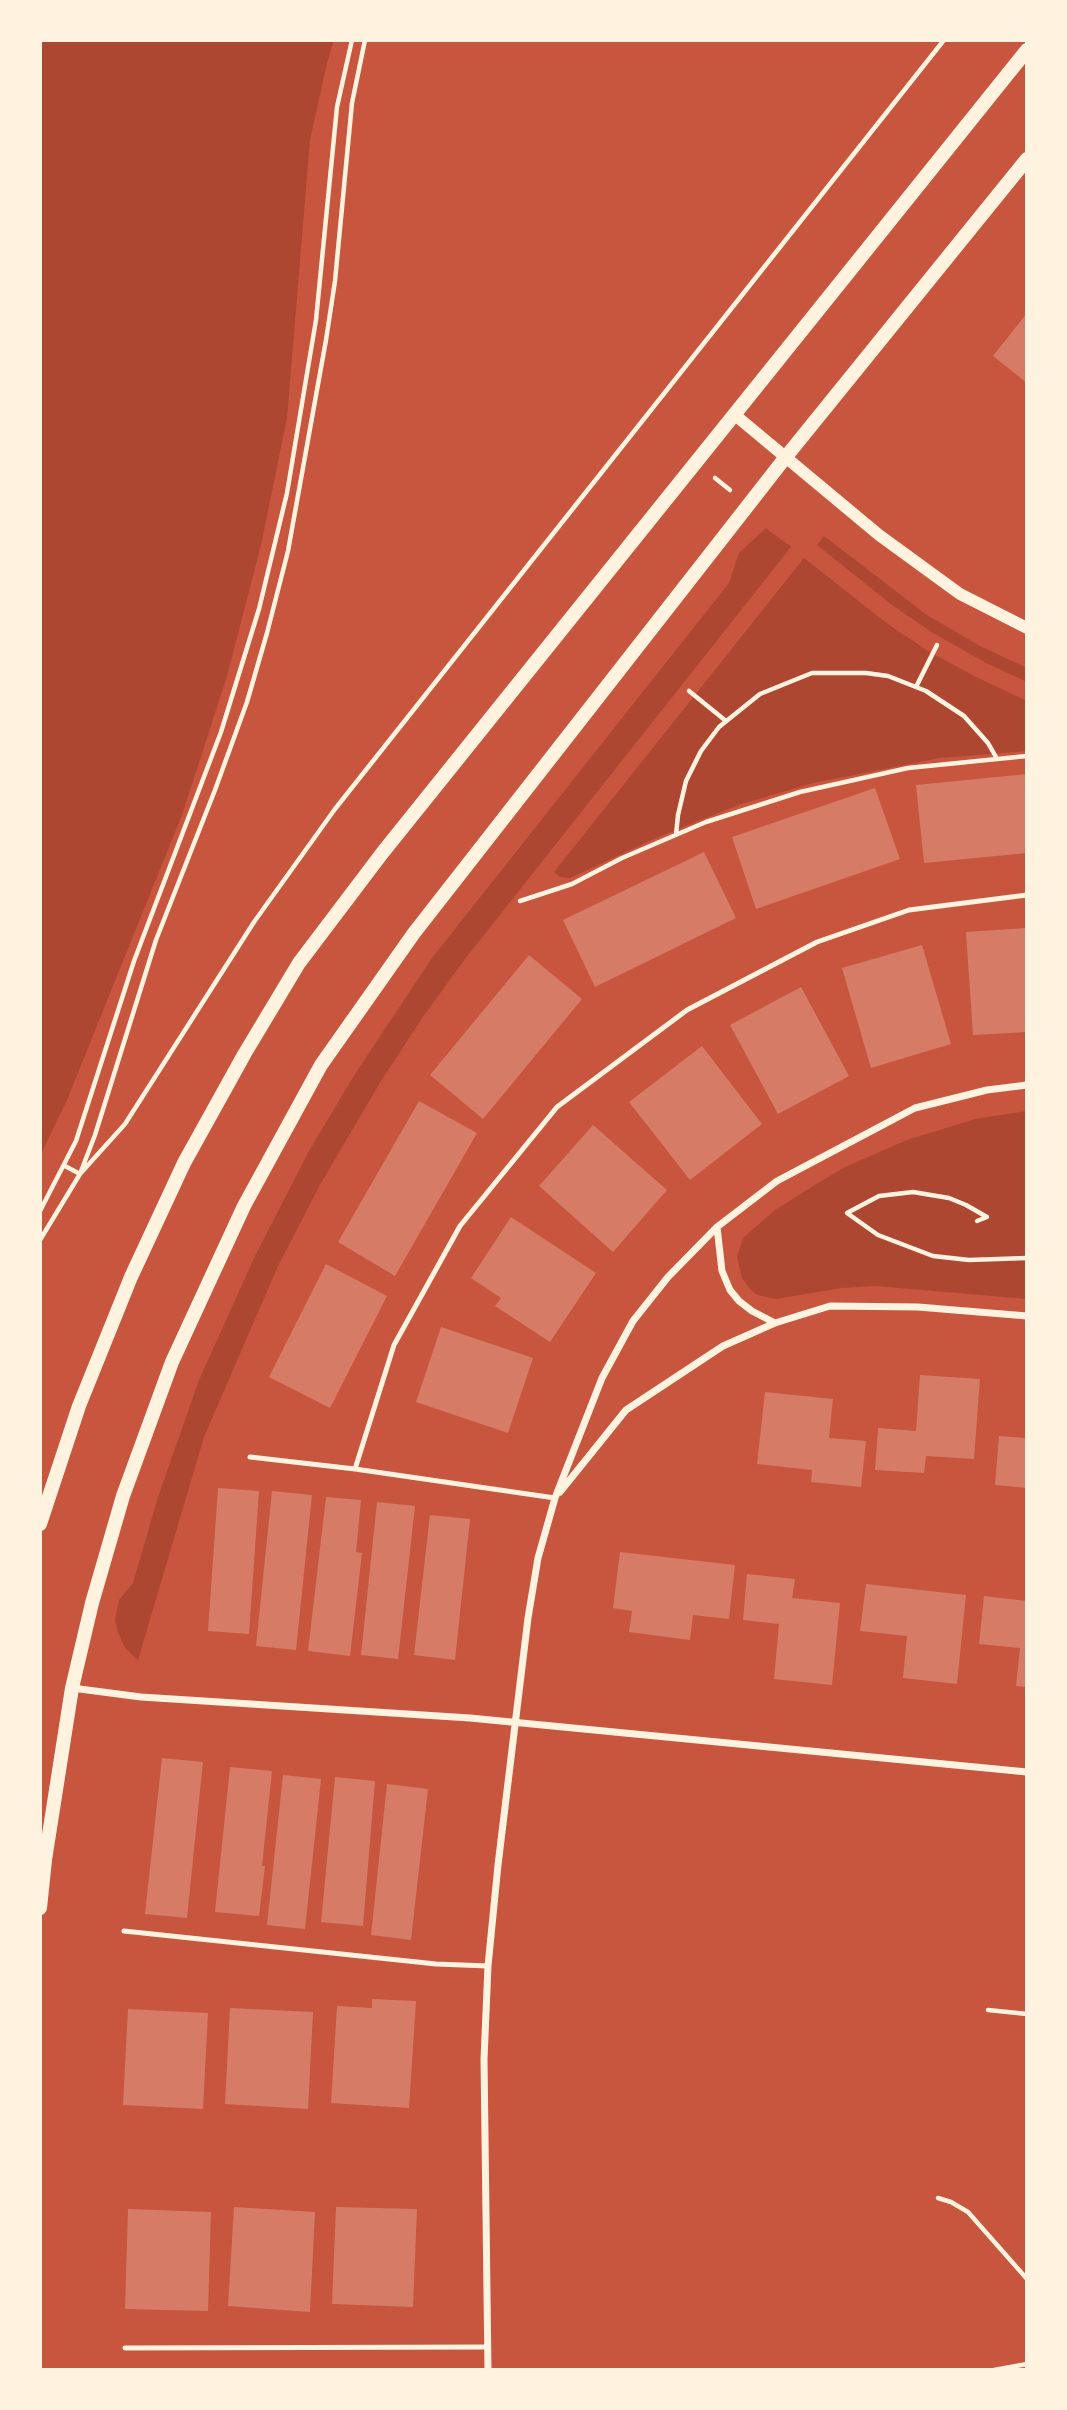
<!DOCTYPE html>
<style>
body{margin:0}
#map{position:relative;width:1067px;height:2410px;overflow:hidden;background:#c8553d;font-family:"DM Sans",sans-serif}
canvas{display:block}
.frame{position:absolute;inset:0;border:42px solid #fff3e0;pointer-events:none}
</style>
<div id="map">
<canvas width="1067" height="2410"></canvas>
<div class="frame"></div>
</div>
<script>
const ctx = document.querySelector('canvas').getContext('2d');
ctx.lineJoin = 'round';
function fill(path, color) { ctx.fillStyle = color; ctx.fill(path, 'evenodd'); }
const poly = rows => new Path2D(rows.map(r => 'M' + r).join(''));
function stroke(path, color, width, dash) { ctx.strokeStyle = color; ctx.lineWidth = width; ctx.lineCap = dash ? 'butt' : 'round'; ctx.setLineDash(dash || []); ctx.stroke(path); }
fill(poly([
 [40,40,334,40,327,63,310,140,287,418,261,545,227,676,182,815,67,1100,40,1156],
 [766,528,791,547,465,959,422,1018,381,1081,321,1183,278,1266,204,1437,138,1660,125,1648,118,1632,115,1620,119,1600,133,1583,158,1497,199,1380,255,1256,309,1151,355,1074,432,958,729,583,739,553],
 [824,536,927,615,980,646,1027,668,1027,682,986,663,933,633,892,605,817,545],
 [804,558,889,625,928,651,976,677,1027,701,1027,751,940,758,813,783,738,805,656,838,570,878,560,877,554,872],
 [1027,1111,1027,1299,876,1286,842,1288,776,1299,757,1295,749,1288,742,1278,737,1257,743,1238,775,1210,818,1183,845,1167,907,1140,975,1119]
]), '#ae4732');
fill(poly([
 [1027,313,1027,383,993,356],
 [1027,774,1027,853,924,863,916,785],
 [875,788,900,859,756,909,732,837],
 [704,852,736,918,595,987,563,920],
 [1027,928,1027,1032,973,1035,966,932],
 [922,945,951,1044,871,1068,842,968],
 [529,955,582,999,483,1119,430,1075],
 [801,987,849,1076,778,1114,730,1025],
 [702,1046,762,1124,690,1180,629,1102],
 [419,1101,477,1133,395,1276,338,1242],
 [593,1125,667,1190,613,1252,539,1186],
 [511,1217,596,1273,550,1342,495,1306,501,1298,471,1278],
 [326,1264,387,1296,330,1408,269,1377],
 [441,1327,533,1358,508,1433,416,1402],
 [920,1375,980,1379,974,1459,926,1456,924,1473,875,1470,878,1428,916,1431],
 [765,1392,833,1399,829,1438,866,1441,861,1487,811,1482,812,1470,757,1464],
 [999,1436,1027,1438,1027,1488,995,1485],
 [218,1488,259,1491,249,1634,208,1631],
 [272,1491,312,1495,296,1650,256,1646],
 [326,1497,361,1500,356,1552,362,1553,350,1656,308,1651],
 [377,1502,415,1506,398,1659,361,1655],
 [430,1515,470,1519,455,1660,414,1655],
 [620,1552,735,1565,729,1619,693,1615,690,1640,629,1632,632,1611,613,1608],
 [747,1574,795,1579,792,1598,840,1603,832,1685,774,1679,779,1624,743,1620],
 [866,1584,966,1595,957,1684,903,1678,907,1636,860,1631],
 [984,1596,1027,1601,1027,1687,1016,1686,1020,1648,979,1644],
 [162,1758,203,1762,187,1918,145,1914],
 [230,1767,272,1771,262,1866,265,1866,259,1916,215,1912],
 [283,1775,321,1779,305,1929,267,1925],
 [335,1777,375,1781,363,1926,321,1922],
 [387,1784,428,1789,411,1940,371,1935],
 [372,1999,416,2001,409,2108,331,2103,337,2006,372,2008],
 [230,2008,313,2012,308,2109,225,2104],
 [128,2009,208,2013,203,2109,123,2105],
 [234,2207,315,2212,310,2312,228,2306],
 [336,2207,417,2209,413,2307,332,2304],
 [128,2209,211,2212,208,2311,125,2309]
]), '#d67c66');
stroke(poly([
 [715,478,730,490],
 [916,687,937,645],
 [689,691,726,721],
 [676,835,678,815,686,781,701,751,719,727,760,694,812,673,866,673,888,676,926,691,964,716,988,743,996,757],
 [520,901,572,884,622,858,706,822,800,792,908,768,1027,756],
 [65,1166,80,1174],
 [80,1174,125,1124,254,922,335,809,944,40],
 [40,1211,76,1141,134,961,221,732,259,609,287,493,316,320,337,107,352,40],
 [977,1221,987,1217,966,1205,949,1198,913,1192,879,1196,847,1213,878,1235,933,1256,969,1260,1027,1258],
 [40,1240,80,1174,95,1135,156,940,215,790,247,702,267,633,288,551,326,340,335,281,352,103,365,40],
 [988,2010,1027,2014],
 [938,2198,951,2202,968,2212,1027,2279],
 [994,2370,1027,2364]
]), '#fff3e0', 4.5);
stroke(poly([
 [250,1457,355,1469,555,1498],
 [355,1469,394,1345,460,1226,557,1107,687,1010,817,942,909,910,1027,895],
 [124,1931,436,1964,488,1966],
 [125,2348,488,2347]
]), '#fff3e0', 5);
stroke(poly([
 [717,1227,722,1271,730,1290,739,1301,752,1311,775,1323],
 [560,1492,626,1410,723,1346,775,1323,830,1306,918,1307,1027,1316],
 [72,1688,141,1697,470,1718,1027,1772],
 [488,2370,484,2059,488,1966,498,1865,528,1618,538,1558,555,1498,602,1378,633,1321,668,1277,717,1227,777,1181,915,1108,987,1090,1027,1085]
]), '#fff3e0', 7);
stroke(poly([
 [735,415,879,535,960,594,1027,628]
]), '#fff3e0', 12);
stroke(poly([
 [40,1524,79,1406,131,1277,184,1163,245,1053,299,963,383,852,1027,50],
 [40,1908,45,1860,72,1688,92,1603,123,1496,172,1362,244,1206,321,1065,414,933,785,458,1027,159]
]), '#fff3e0', 14);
</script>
